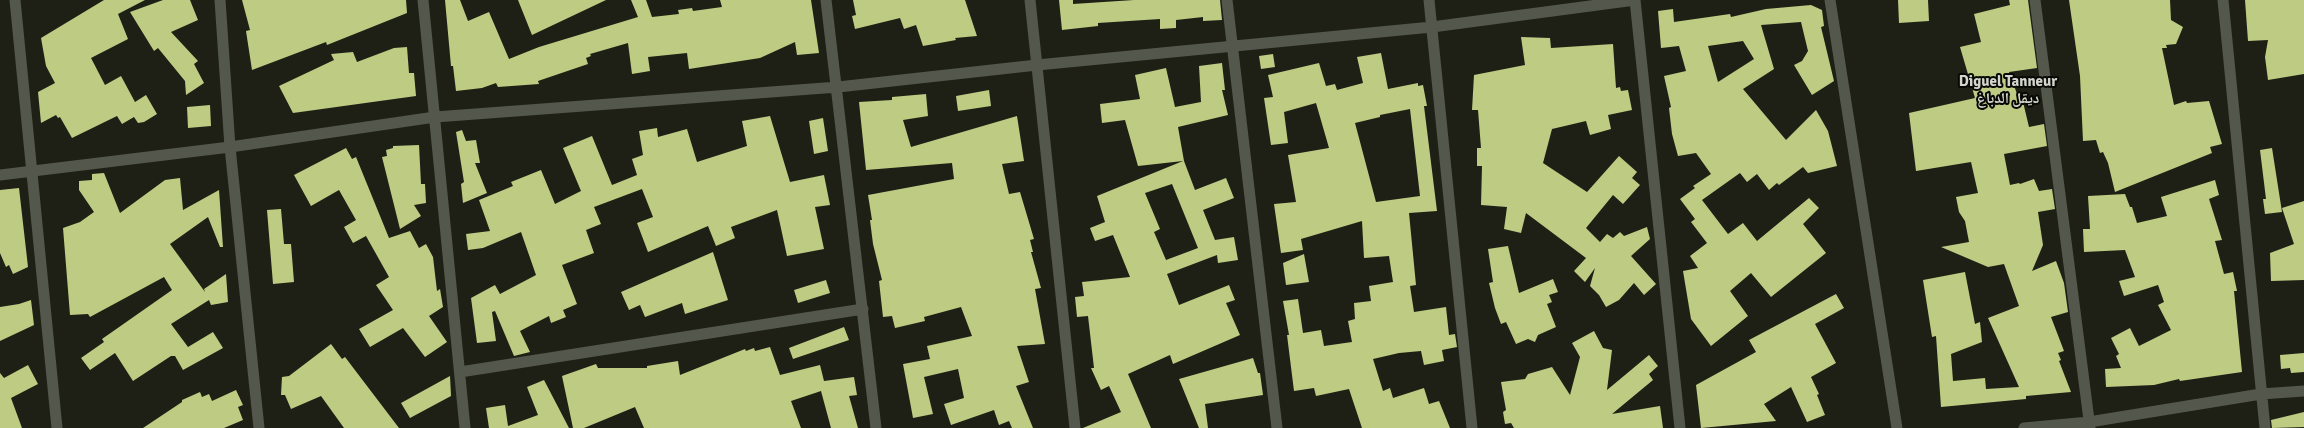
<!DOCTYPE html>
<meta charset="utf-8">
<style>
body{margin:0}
canvas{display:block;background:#1e2015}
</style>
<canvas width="2304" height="428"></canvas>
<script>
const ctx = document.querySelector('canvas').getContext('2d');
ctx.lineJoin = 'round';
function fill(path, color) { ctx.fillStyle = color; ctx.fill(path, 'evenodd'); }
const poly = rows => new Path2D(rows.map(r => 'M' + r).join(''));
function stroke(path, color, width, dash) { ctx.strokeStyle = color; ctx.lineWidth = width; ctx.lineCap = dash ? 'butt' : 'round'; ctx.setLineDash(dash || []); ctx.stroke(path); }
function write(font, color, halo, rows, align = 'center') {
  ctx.font = font + ' Signika,"Noto Naskh Arabic",sans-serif'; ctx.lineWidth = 4; ctx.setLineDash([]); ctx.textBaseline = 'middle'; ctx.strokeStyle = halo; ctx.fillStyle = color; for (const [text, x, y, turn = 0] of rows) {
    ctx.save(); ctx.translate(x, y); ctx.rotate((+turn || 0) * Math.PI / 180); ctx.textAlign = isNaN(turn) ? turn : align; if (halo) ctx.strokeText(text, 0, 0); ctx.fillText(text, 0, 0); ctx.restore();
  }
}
fill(poly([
 [104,0,145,0,118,14,128,39,91,58,105,85,121,76,135,102,146,95,157,114,144,122,138,123,134,117,122,124,117,116,72,138,60,117,58,118,56,115,41,123,38,92,55,83,46,66,41,38],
 [163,0,190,0,198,20,171,32,198,61,194,64,204,83,186,95,185,81,158,48,154,51,130,12],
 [242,0,406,0,407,13,327,45,326,42,252,70,246,31,250,30],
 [445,0,460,0,468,21,489,12,509,59,539,47,638,17,631,0,646,0,652,17,679,14,678,10,692,8,693,11,722,7,720,0,811,0,819,53,797,55,795,42,760,58,689,69,687,53,648,57,650,71,632,74,628,43,590,54,591,56,586,58,588,64,538,81,539,84,498,87,496,83,482,88,456,91,453,66,451,66],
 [518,0,606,0,532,35],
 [853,0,965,0,977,36,955,38,956,40,923,46,916,25,904,29,900,18,855,29,852,16,856,15],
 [1059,0,1073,0,1073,4,1134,0,1220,0,1222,20,1203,21,1203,17,1176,20,1176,28,1160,29,1160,19,1098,23,1098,26,1062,30],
 [1898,0,1928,0,1929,21,1899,23],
 [2009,0,2028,0,2037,68,2009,72,2020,102,2023,102,2029,127,2044,124,2047,146,2004,154,2010,185,2019,183,2020,184,2034,179,2039,191,2052,189,2055,209,2038,212,2043,245,2032,271,2056,261,2064,283,2068,312,2051,317,2064,351,2058,353,2061,360,2059,361,2071,392,2026,396,2026,399,1941,407,1936,336,1932,337,1923,280,1965,272,1975,324,1980,322,1982,342,1951,354,1953,381,1985,378,1986,389,2019,387,1988,318,2019,306,2004,264,1988,267,1941,247,1969,242,1965,221,1959,212,1956,197,1978,193,1971,162,1916,171,1909,113,1975,98,1960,47,1981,42,1974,14,2010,5],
 [2069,0,2170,0,2171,20,2183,27,2176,44,2166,45,2167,48,2162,48,2174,105,2186,101,2187,103,2209,101,2222,144,2210,147,2212,153,2115,192,2108,163,2103,152,2100,153,2096,140,2083,141,2080,76],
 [2245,0,2304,0,2304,74,2268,80,2265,57,2268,40,2248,41],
 [1811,5,1822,10,1824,26,1821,27,1834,81,1812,95,1794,65,1802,61,1808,51,1801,22,1761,25,1774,69,1743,89,1786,140,1816,110,1828,131,1837,166,1808,173,1803,167,1779,185,1777,183,1769,190,1757,174,1747,182,1740,173,1702,200,1728,234,1743,223,1757,241,1809,198,1819,208,1803,224,1826,253,1771,297,1751,273,1730,291,1748,316,1711,346,1691,319,1683,271,1698,268,1690,256,1707,243,1691,222,1695,219,1680,199,1695,188,1693,186,1711,174,1696,153,1678,156,1672,134,1669,108,1671,107,1664,76,1686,71,1679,46,1661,48,1658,11,1673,9,1674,22,1730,14,1731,17,1766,9],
 [1743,41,1754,59,1718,82,1708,46],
 [1521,37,1550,38,1551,48,1613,44,1616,88,1620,87,1621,91,1628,90,1632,110,1608,115,1611,129,1590,135,1586,121,1552,129,1543,163,1587,192,1619,156,1637,172,1632,178,1640,185,1623,204,1613,195,1586,228,1600,242,1607,234,1613,238,1620,232,1624,236,1647,227,1650,239,1631,256,1656,284,1644,295,1634,283,1619,300,1606,307,1599,295,1590,286,1595,268,1585,282,1574,271,1586,258,1526,213,1521,233,1504,229,1507,207,1481,205,1482,166,1477,166,1477,148,1481,148,1478,110,1472,110,1474,75,1525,65],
 [407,47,409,73,414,73,416,96,293,113,279,86,334,60,331,54,353,52,357,62,394,48],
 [1381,53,1388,89,1418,83,1418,86,1423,85,1427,106,1424,106,1437,211,1409,213,1416,285,1410,286,1414,312,1446,307,1449,335,1455,334,1457,347,1442,350,1444,361,1424,365,1421,351,1399,353,1373,359,1383,391,1390,388,1393,398,1424,388,1429,404,1439,401,1450,428,1362,428,1349,389,1316,396,1314,388,1294,391,1287,335,1289,335,1283,301,1298,299,1303,333,1321,330,1324,346,1352,342,1348,321,1355,319,1354,303,1371,301,1369,286,1393,282,1389,256,1364,258,1362,221,1301,239,1303,250,1281,253,1274,204,1296,202,1288,155,1329,148,1316,103,1284,112,1288,143,1271,145,1264,98,1273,97,1268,75,1319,63,1326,86,1335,84,1337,90,1363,83,1357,57],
 [1410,109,1420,196,1376,202,1355,123,1380,117,1380,115],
 [1273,54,1275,67,1261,69,1259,56],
 [1222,63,1225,90,1222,90,1228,115,1178,127,1184,161,1195,190,1226,178,1234,198,1203,210,1215,240,1234,237,1238,260,1218,263,1217,255,1167,274,1179,305,1229,285,1235,300,1226,303,1240,335,1173,364,1170,355,1128,374,1151,428,1083,428,1121,412,1109,386,1101,390,1091,368,1094,368,1088,316,1077,317,1075,297,1084,296,1082,282,1130,277,1113,235,1095,241,1090,228,1105,222,1097,196,1183,161,1138,166,1125,120,1102,123,1100,104,1140,99,1135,75,1166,68,1175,107,1201,102,1199,66],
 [1172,184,1198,248,1166,260,1154,232,1160,229,1145,193],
 [989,90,991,106,958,111,956,96],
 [926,94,928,116,903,120,911,147,1017,116,1024,161,1002,164,1009,194,1020,192,1034,239,1030,240,1033,252,1031,252,1041,288,1035,289,1045,344,1017,346,1029,382,1016,386,1033,428,1012,428,1009,421,999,425,994,410,951,425,944,404,964,398,958,369,924,377,933,414,913,418,903,364,930,359,927,346,972,336,961,307,924,317,925,321,895,328,892,316,883,317,879,281,882,280,873,244,870,220,872,220,868,195,954,179,952,163,866,170,859,102,892,100,892,97],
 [210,105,211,126,188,128,187,107],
 [770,116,790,182,824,175,830,205,815,207,824,249,787,256,777,210,731,227,735,238,716,246,708,226,648,252,637,223,653,217,642,189,594,207,601,224,586,230,594,253,562,265,577,304,563,310,566,317,551,323,549,316,520,331,530,352,514,356,495,311,492,312,496,341,477,343,471,298,495,285,500,294,536,275,521,232,483,248,468,250,466,234,490,231,479,200,513,186,511,182,541,170,555,204,581,191,563,148,592,136,612,185,637,175,632,159,643,155,639,131,657,128,658,137,687,129,697,162,747,146,742,121],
 [823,118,828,151,814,154,809,121],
 [462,130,466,141,476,140,480,163,475,163,487,193,463,203,461,184,464,182,456,132],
 [419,145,421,184,425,184,426,203,414,205,421,216,400,229,382,157,387,156,386,150,393,148,393,146],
 [346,148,352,159,356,157,389,238,410,231,419,248,426,244,433,257,437,291,440,289,443,307,429,316,447,342,425,357,403,328,370,347,359,329,393,310,376,285,389,277,366,236,353,243,344,227,356,220,339,190,311,206,294,175],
 [2272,148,2282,212,2265,214,2263,199,2266,199,2260,150],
 [104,173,120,213,165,180,180,178,183,210,219,190,223,247,220,247,208,217,170,244,205,292,204,289,226,274,228,302,211,305,209,300,171,324,188,347,213,332,223,348,183,370,175,356,171,356,133,381,115,353,90,370,81,358,104,342,102,339,172,290,164,277,90,317,88,314,70,315,63,228,80,222,94,212,79,190,79,181,92,180,92,174],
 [2215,180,2219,195,2209,199,2222,240,2215,241,2224,274,2233,272,2237,291,2234,291,2242,372,2180,381,2179,379,2154,385,2106,387,2105,369,2121,368,2116,356,2119,354,2111,338,2130,328,2139,346,2171,330,2158,305,2164,302,2158,285,2124,296,2119,281,2135,277,2125,250,2084,252,2083,229,2090,229,2088,196,2125,194,2130,207,2132,207,2137,223,2167,216,2161,197],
 [19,188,28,267,13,274,9,265,6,267,0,253,0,190],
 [2304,201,2304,280,2271,281,2270,253,2294,244,2282,208],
 [281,209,284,244,291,244,294,282,273,284,267,210],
 [1508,246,1519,293,1553,279,1558,292,1549,295,1552,302,1547,304,1556,327,1538,335,1535,342,1528,339,1516,344,1506,322,1501,324,1495,308,1489,283,1493,282,1488,249],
 [713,252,728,300,685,314,682,303,645,317,640,305,629,310,621,292],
 [1304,254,1309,282,1286,285,1283,263],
 [826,280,830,293,798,303,794,290],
 [1836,294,1844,308,1815,324,1836,363,1811,377,1819,394,1817,395,1825,415,1807,422,1791,387,1764,404,1776,421,1701,428,1696,385,1756,352,1749,340],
 [31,300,34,325,0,341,0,307,19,304],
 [844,327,849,340,793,359,789,348],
 [1594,331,1603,348,1612,350,1607,390,1649,355,1658,366,1649,374,1653,380,1612,414,1660,406,1663,428,1514,428,1511,423,1505,424,1503,412,1506,410,1501,382,1525,379,1528,374,1552,367,1570,395,1580,357,1572,343],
 [331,344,342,359,345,357,399,428,344,428,321,396,291,409,285,395,281,395,282,377,289,376],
 [770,347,780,375,820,365,824,381,854,377,857,395,849,396,858,428,831,428,821,391,791,401,801,428,644,428,635,407,584,428,573,428,562,376,596,364,598,368,647,368,647,366,678,361,680,375,745,349,746,351,754,348,755,351],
 [2304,353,2304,372,2291,373,2290,368,2281,369,2280,355],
 [1253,358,1258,373,1260,373,1263,395,1205,404,1208,428,1199,428,1179,379],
 [28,365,38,384,11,398,22,428,0,428,0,373,4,378],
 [450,376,451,396,410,418,401,403],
 [544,380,569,428,489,428,486,408,505,405,508,426,538,415,527,387],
 [236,390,243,405,238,407,243,420,224,428,143,428,182,402,182,400,200,392,202,397,209,394,212,401],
 [2304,412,2304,427,2272,428,2271,420]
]), '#becb83');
stroke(poly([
 [15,0,57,428],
 [220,0,230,147,259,428],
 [423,0,465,428],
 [826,0,876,428],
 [1030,0,1075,428],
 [1227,0,1277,428],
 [1429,0,1472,428],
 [1635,0,1680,428],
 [1830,0,1897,428],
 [2035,0,2090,428],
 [2223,0,2265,428],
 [0,175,230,147,435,117,838,87,1037,65,1432,27,1635,0],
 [460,372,863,309],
 [2024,428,2089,422,2261,394,2304,391]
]), '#54574b', 11);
write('bold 15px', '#d2d4cd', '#080905', [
 ["Diguel Tanneur",2008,82],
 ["ديقل الدباغ",2008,99]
]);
</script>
